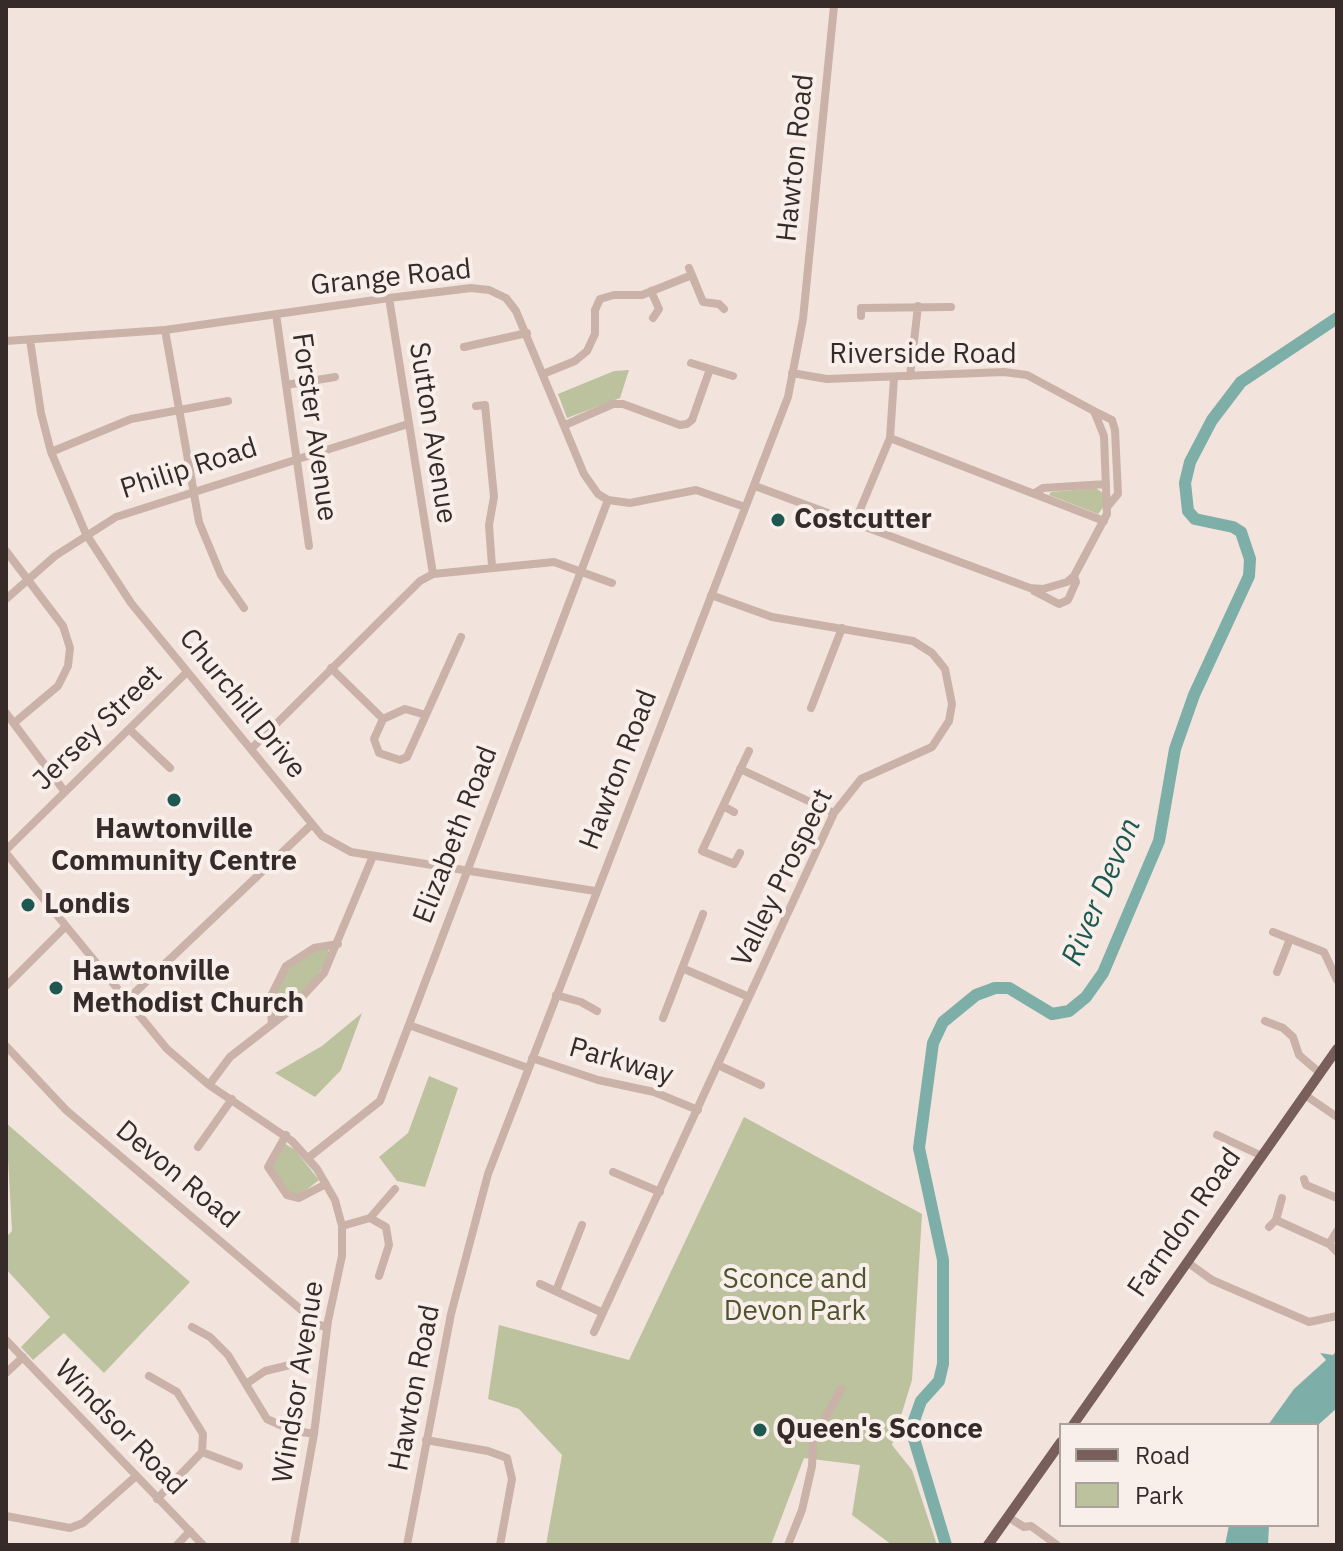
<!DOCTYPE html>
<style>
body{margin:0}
#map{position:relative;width:1343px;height:1551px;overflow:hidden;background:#f2e4dd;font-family:"IBM Plex Sans",sans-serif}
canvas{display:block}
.frame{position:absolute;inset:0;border:8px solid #372b29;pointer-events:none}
.legend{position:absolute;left:1059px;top:1423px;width:260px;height:104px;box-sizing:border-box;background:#f9efea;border:2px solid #aba19d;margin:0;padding:10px 14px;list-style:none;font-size:24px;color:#372b29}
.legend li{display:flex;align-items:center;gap:16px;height:40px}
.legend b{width:40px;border:2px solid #aba19d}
</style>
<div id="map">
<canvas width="1343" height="1551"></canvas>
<div class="frame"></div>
<ul class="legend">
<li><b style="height:10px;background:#795f5b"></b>Road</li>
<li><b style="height:22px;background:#bcc19e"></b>Park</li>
</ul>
</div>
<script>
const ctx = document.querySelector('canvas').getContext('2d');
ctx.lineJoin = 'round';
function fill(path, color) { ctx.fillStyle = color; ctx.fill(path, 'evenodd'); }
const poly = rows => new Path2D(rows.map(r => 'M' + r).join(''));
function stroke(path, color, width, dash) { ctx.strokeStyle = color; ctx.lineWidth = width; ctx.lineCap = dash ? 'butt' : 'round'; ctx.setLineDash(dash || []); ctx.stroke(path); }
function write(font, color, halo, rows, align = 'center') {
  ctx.font = font + ' "IBM Plex Sans",sans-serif'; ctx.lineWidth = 8; ctx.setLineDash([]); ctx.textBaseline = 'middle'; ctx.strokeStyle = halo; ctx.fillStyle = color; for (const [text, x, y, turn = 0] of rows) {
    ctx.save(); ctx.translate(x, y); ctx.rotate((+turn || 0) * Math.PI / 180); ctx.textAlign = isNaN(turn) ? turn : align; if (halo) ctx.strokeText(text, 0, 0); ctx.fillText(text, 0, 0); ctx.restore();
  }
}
fill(poly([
 [629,370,620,398,567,418,558,394,614,371],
 [1096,488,1103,493,1105,505,1098,514,1049,495,1051,492],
 [328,949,330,956,313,982,281,1013,275,1013,277,991,287,970,311,952],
 [362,1013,341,1070,315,1097,275,1073,322,1046],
 [429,1076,458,1088,425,1187,397,1181,379,1157,408,1133],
 [744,1117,922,1214,912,1380,892,1445,912,1470,937,1545,892,1545,852,1515,860,1465,804,1458,771,1545,546,1545,562,1455,519,1409,488,1399,499,1325,629,1360],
 [6,1123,190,1282,104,1373,64,1333,33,1360,21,1347,50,1317,6,1269,6,1237,12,1231],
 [284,1143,295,1150,319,1180,300,1195,289,1192,272,1172,271,1163]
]), '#bcc19e');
fill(poly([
 [1337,1350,1337,1408,1317,1426,1268,1425,1294,1389,1326,1360,1320,1353,1333,1355],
 [1229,1525,1269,1525,1268,1545,1225,1545]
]), '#7daea7');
stroke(poly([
 [946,1545,911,1429,921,1401,939,1381,943,1364,943,1260,919,1148,933,1043,943,1022,976,995,995,988,1009,988,1052,1014,1069,1011,1086,997,1103,973,1159,841,1175,749,1194,695,1249,576,1250,559,1241,532,1233,527,1195,519,1188,511,1185,483,1190,462,1212,420,1241,382,1337,318]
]), '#7daea7', 12);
stroke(poly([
 [689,268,703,302,719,304,724,309],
 [651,291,659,309,653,318],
 [389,298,433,574],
 [276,314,309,546],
 [861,316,861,308,951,307],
 [165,330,199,522,221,575,244,608],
 [30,340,41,413,51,452,86,534,131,603,322,836,351,852,595,891],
 [6,341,165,330,389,298,471,288,489,290,506,298,516,311,584,474,598,494,608,500,630,503,696,490,745,507],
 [464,347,527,333],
 [691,363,733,376],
 [543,374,575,361,587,351,595,334,595,310,600,299,614,295,642,295,692,275],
 [910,376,918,306],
 [286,385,335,377],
 [476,406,485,405,494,497,489,525,492,566],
 [1094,411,1112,420,1115,430,1118,494,1108,506],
 [565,425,613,404,623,404,680,425,687,424,692,420,710,369],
 [890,438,1104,521],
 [51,452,131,419,228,401],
 [755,486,1030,588,1043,589,1067,582,1074,576,1107,514,1104,436,1094,411,1027,375,1004,372,827,379,792,373],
 [1035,493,1043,488,1106,484],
 [854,524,890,438,894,378],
 [6,551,63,626,70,648,68,666,58,686,14,723],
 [1034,591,1059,604,1068,600,1076,582,1074,576],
 [6,599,55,556,116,517,408,424],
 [331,668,383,719,374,739,379,753,400,760,407,757,461,637],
 [811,708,842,628],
 [6,713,65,792],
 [383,719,405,709,426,715],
 [129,729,170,768],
 [253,747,420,581,433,574,554,562,612,583],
 [740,769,834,813],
 [723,806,702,851,734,864,740,853],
 [734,812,723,806,749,751],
 [6,850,187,672],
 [6,853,167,1049,209,1085,292,1141,317,1169,335,1200,342,1226,342,1256,328,1321,314,1434,294,1545],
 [1273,932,1324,952,1337,980],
 [682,968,749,997],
 [1277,972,1290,939],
 [6,986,66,926],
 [556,995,581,1002,597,1011],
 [127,1000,311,825],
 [663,1018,703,914],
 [1265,1021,1283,1028,1293,1037,1299,1055,1320,1073],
 [272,1024,270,998,286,966,314,948,338,944],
 [409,1025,528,1068],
 [6,1046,66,1110,319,1325,327,1327],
 [532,1058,598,1080,654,1092,698,1110],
 [718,1065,761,1085],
 [209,1085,230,1057,289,1011,324,973,373,856],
 [1305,1095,1337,1117],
 [286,1135,268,1167,287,1195,299,1198,326,1184],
 [1217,1135,1262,1156],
 [198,1147,232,1099],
 [308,1158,380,1101,608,500],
 [613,1172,660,1192],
 [1304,1179,1306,1185,1337,1198],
 [370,1218,395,1189],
 [1276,1220,1282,1198],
 [342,1226,370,1218,386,1227,389,1245,379,1276],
 [1269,1227,1276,1220,1329,1244,1337,1252],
 [1329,1244,1337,1231],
 [1187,1262,1212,1280,1309,1322,1337,1316],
 [540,1284,603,1313],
 [556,1291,582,1225],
 [192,1327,210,1337,228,1355,267,1419,291,1430,314,1434],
 [594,1332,834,813,861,779,932,747,949,721,952,704,945,669,932,653,913,641,772,617,711,595],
 [6,1340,203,1545],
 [6,1373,23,1357],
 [149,1376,177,1392,203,1434,202,1452,157,1499],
 [246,1384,265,1371,290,1365,305,1355],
 [426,1440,488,1451,507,1458,512,1479,500,1545],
 [202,1452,239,1466],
 [6,1516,70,1528,83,1523,135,1477],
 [1008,1517,1024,1527,1031,1526,1057,1545],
 [177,1545,190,1531],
 [407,1545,451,1314,488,1174,788,397,803,319,834,6],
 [788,1545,802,1510,812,1466,813,1441,841,1389]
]), '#cab2a9', 8);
stroke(poly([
 [1073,1425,1337,1049],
 [988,1545,1061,1442]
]), '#795f5b', 10);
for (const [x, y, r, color] of [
 [778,520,8,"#1f5851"],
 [174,800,8,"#1f5851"],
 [28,905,8,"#1f5851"],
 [56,988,8,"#1f5851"],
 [760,1430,8,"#1f5851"]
]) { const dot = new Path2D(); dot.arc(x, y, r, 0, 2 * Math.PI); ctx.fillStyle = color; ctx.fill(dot); stroke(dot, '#f9efea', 3); }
write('28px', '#372b29', '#f9efea', [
 ["Hawton Road",796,158,-84],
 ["Grange Road",391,278,-6],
 ["Riverside Road",923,355],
 ["Forster Avenue",314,427,82],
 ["Sutton Avenue",432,433,81],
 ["Philip Road",189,469,-18],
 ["Churchill Drive",242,704,51],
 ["Jersey Street",98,728,-44],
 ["Hawton Road",619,770,-69],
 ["Elizabeth Road",456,835,-69],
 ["Valley Prospect",783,878,-64],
 ["Parkway",621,1062,16],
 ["Devon Road",177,1175,40],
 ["Farndon Road",1185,1223,-55],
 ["Windsor Avenue",299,1382,-81],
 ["Hawton Road",415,1388,-79],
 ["Windsor Road",120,1428,46]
]);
write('bold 28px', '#372b29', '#f9efea', [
 ["Costcutter",794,520],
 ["Hawtonville",174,830,"center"],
 ["Community Centre",174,862,"center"],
 ["Londis",44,905],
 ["Hawtonville",72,972],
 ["Methodist Church",72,1004],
 ["Queen's Sconce",776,1430]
], 'left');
write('28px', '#4e552d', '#f9efea', [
 ["Sconce and",795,1280],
 ["Devon Park",795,1312]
]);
write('italic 30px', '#1f5851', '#f9efea', [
 ["River Devon",1102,892,-67]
]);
</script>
